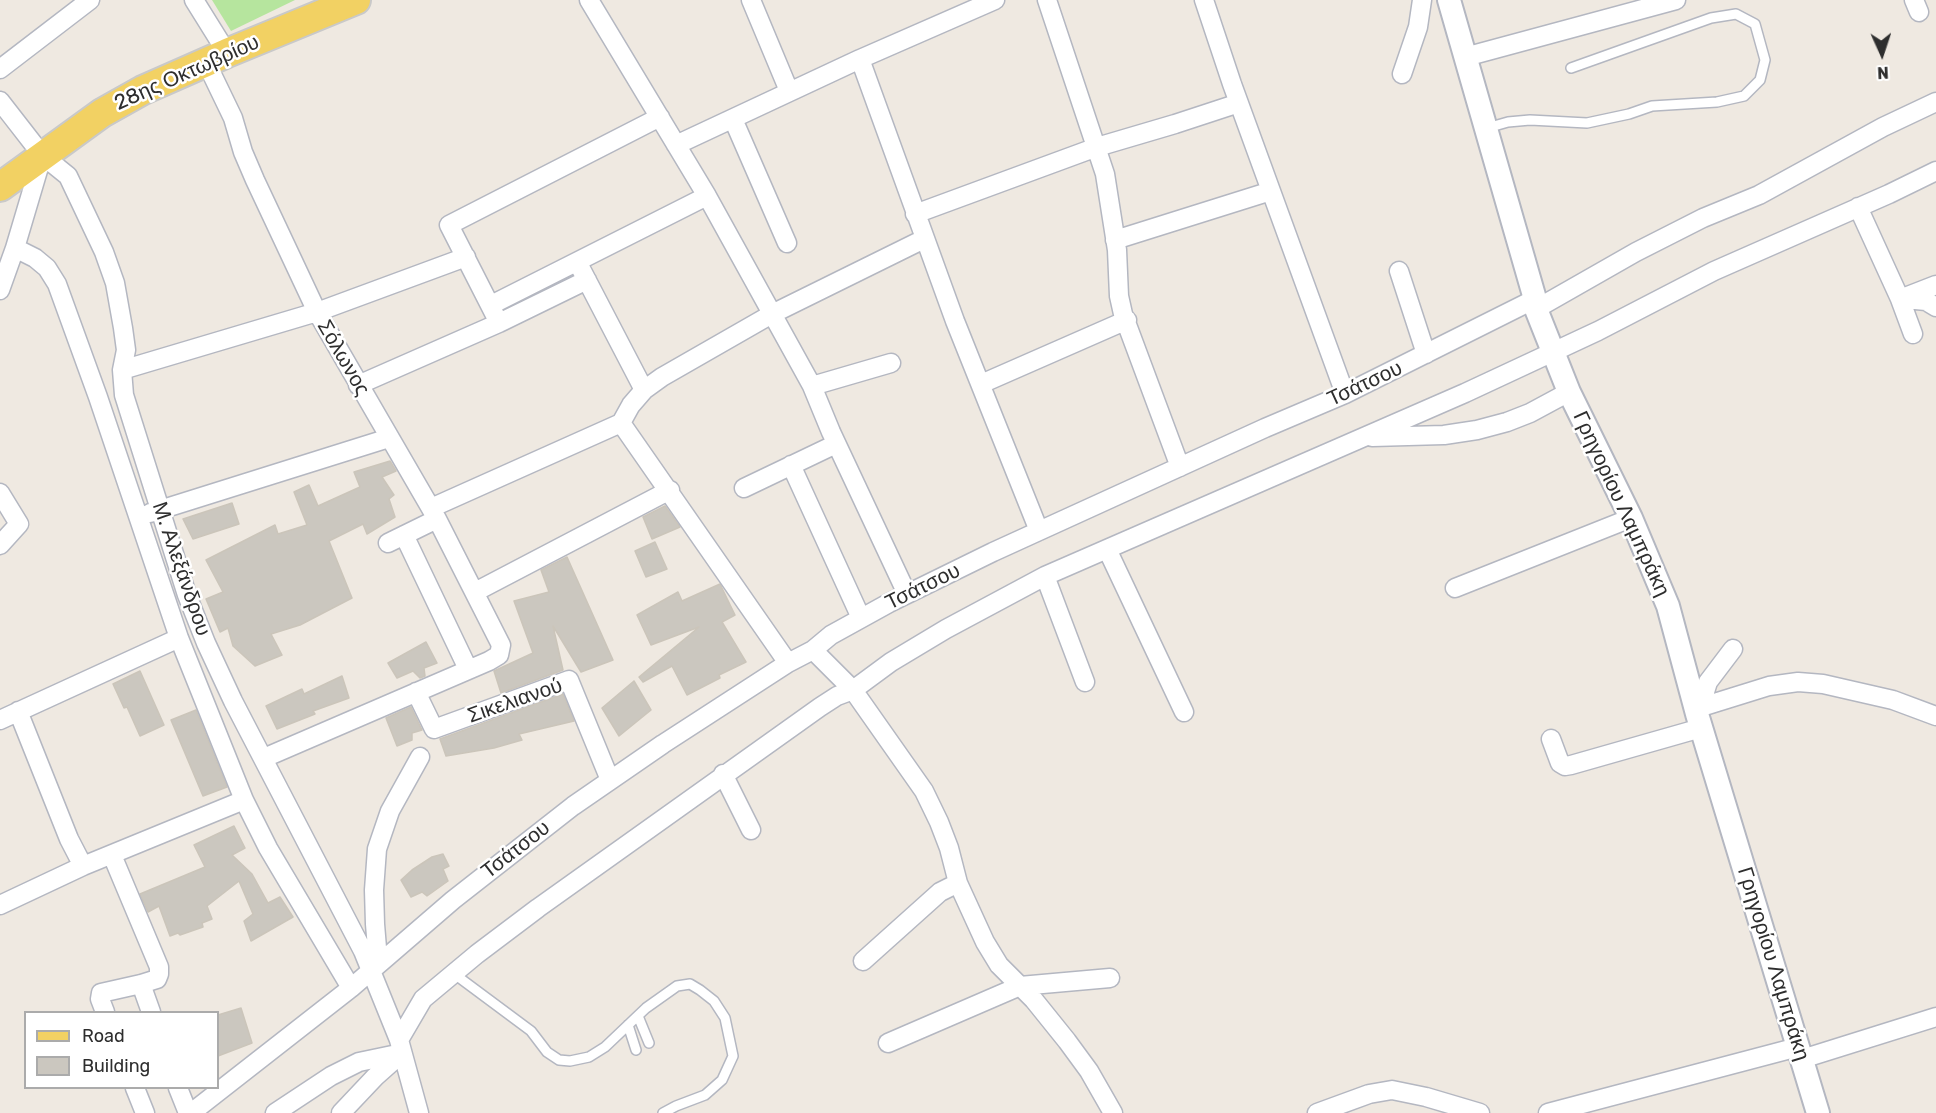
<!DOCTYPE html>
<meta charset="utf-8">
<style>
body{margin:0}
#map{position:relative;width:1936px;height:1113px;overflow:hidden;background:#efe9e1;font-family:Rubik,sans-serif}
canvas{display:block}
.legend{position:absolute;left:24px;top:1011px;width:195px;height:78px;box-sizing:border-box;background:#fff;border:2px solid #ababab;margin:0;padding:8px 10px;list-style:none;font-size:18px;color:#2e2e2e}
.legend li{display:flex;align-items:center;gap:12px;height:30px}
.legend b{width:30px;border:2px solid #ababab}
.north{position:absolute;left:1852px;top:24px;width:60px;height:60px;-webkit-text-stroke:4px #fff;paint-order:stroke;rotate:177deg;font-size:16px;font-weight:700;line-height:24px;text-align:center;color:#2e2e2e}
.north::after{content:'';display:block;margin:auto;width:21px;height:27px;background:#2e2e2e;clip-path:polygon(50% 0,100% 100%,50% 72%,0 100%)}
</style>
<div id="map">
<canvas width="1936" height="1113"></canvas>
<ul class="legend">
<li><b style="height:8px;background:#f2d163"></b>Road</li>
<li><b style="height:16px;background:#cbc7bf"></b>Building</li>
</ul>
<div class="north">N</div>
</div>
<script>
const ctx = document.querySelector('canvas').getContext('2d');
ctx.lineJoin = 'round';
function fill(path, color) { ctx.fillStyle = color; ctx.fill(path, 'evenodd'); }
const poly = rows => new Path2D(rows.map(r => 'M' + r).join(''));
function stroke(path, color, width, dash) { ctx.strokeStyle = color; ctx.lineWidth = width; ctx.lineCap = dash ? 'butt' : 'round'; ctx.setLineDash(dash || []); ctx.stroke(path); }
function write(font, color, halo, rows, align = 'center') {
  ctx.font = font + ' Rubik,sans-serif'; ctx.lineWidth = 5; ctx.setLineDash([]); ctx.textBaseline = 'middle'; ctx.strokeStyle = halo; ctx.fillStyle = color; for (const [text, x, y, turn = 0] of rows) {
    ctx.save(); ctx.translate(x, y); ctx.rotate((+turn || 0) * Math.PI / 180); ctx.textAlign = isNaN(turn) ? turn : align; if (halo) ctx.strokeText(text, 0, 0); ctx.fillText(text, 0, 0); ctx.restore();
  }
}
fill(poly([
 [212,0,295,0,231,31]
]), '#b6e59e');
const building = poly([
 [390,461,396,471,382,477,394,495,389,499,395,517,367,534,363,524,329,541,352,598,300,625,271,634,282,655,255,666,233,646,228,628,220,632,206,599,223,592,206,560,275,525,278,534,307,525,294,492,309,485,318,506,360,487,354,472,390,461],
 [232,503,239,524,193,539,183,519,232,503],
 [665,506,680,527,652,539,643,517,665,506],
 [655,542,667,569,646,577,635,551,655,542],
 [567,557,613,660,581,672,553,626,563,670,501,693,494,671,533,653,514,601,549,592,541,570,567,557],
 [720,584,735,615,722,622,746,662,719,675,720,678,687,695,672,666,643,682,639,677,699,627,651,645,637,615,678,592,682,601,720,584],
 [426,642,437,663,424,668,425,676,420,678,413,671,397,678,388,663,426,642],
 [140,671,164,725,140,736,127,707,124,708,113,684,140,671],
 [342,676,349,698,313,711,315,714,277,729,266,706,302,689,304,694,342,676],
 [634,681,651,710,619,736,602,708,634,681],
 [563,694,574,721,519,734,522,740,494,748,446,756,440,739,563,694],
 [411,707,422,730,412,733,412,740,397,746,386,718,411,707],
 [196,710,227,787,203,796,171,720,196,710],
 [234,826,245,848,232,855,252,874,268,903,280,897,293,917,251,941,244,921,253,914,239,881,207,906,212,919,202,923,203,927,180,935,178,933,170,936,159,906,148,912,140,894,205,867,194,845,234,826],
 [443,854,449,866,443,869,448,881,427,896,422,892,411,897,401,880,412,870,432,857,443,854],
 [241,1008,252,1043,218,1056,218,1015,241,1008]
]);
fill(building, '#cbc7bf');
stroke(building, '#cbc5ba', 1.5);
const service = poly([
 [1487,128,1508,122,1530,120,1587,123,1629,114,1652,106,1717,102,1744,96,1760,80,1765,60,1755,24,1736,14,1711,18,1571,68],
 [453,973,531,1031,547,1052,559,1060,570,1061,589,1057,605,1047,646,1008,677,986,690,984,700,990,714,1001,725,1018,733,1056,722,1080,705,1095,676,1106,663,1113],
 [638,1016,649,1043],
 [628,1025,636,1050]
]);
const minor = poly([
 [194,0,227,53],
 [589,0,707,196,812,386,831,432,907,594],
 [751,0,789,91],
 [1047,0,1105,174,1117,250,1119,296,1123,314,1180,467],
 [1204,0,1232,84,1345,394],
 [1914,0,1919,12],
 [1465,57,1676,0],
 [860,59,955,321,1039,531],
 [206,62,233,118,243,152,255,180,317,312,437,519,501,645,499,655,489,661,264,758],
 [0,69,90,0],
 [1402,74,1418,27,1422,0],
 [0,101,42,155,68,176,104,252,115,283,123,328,126,350,122,370,124,395,187,595,206,643,233,701,363,951,399,1040,419,1113],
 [733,119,787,243],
 [676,145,860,59,995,0],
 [1858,207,1900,299,1913,334],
 [915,214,1097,147,1175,124,1239,103],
 [1115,240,1271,191],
 [15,248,35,258,47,268,57,284,98,397,179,638,244,800,268,848,351,988],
 [581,269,644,390],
 [1399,271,1426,354],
 [0,290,15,248,42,157],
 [1900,299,1936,285],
 [1905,299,1926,301,1936,307],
 [491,305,707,196],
 [1536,309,1636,252,1703,218,1759,195,1883,127,1936,102],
 [499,323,449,225,660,117],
 [122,370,317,312,466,257],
 [981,384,1127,320],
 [358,385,499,323,587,280],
 [812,386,891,363],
 [621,423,788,663],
 [1372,437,1444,435,1477,430,1507,422,1530,413,1569,392],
 [791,465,861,618],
 [744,488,836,444],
 [0,493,19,524,0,545],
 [431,508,621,423,631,405,644,390,662,377,772,314,924,239],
 [150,513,389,438],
 [404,535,468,669],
 [388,543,437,519],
 [1107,549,1184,712],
 [1045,576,1085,682],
 [1455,588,1631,518],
 [475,592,670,490],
 [813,650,853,690,924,791,939,822,949,848,958,883,985,942,999,965,1034,1000,1067,1041,1089,1071,1113,1113],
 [416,692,434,729,569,680,610,780],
 [1700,708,1708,682,1733,649],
 [1695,709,1769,686,1798,682,1823,684,1893,700,1936,716],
 [18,711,69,839,83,866],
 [0,720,179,638],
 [1551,739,1560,763,1565,766,1571,765,1701,728],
 [723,774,751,830],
 [0,905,83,866,244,800],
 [863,961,940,892,958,883],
 [371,972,377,948,375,924,374,890,377,849,390,811,420,757],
 [141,984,151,1012],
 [105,1012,100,999,101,993,141,984,157,979,159,974,159,967,112,855],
 [399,1040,423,999,477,954,538,908,820,707,837,696,853,690,891,662,946,629,1045,576,1465,393,1598,331,1714,271,1889,194,1936,171],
 [888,1043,1020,986,1110,978],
 [1802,1059,1936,1017],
 [135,1088,145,1113],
 [178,1088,188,1113],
 [191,1113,351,988,453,900,573,806,663,744,788,663,813,650,831,635,889,603,993,552,1265,428,1345,394,1535,299],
 [275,1113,331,1076,359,1062,402,1053],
 [341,1113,375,1077,402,1053],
 [1317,1113,1369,1094,1392,1090,1426,1097,1480,1113],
 [1548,1113,1798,1047]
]);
const tertiary = poly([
 [1449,0,1535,299,1536,309,1569,392,1631,518,1668,606,1697,714,1818,1113]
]);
const primary = poly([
 [0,187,102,113,143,90,227,53,356,0]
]);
stroke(service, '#b4b7c1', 12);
stroke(minor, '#b4b7c1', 21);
stroke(tertiary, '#b4b7c1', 26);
stroke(primary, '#c9c9c9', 32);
stroke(service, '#fff', 9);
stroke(minor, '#fff', 18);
stroke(tertiary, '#fff', 22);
stroke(primary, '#f2d163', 28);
write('21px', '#2e2e2e', '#fff', [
 ["28ης Οκτωβρίου",187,73,-24],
 ["Σόλωνος",343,358,60],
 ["Τσάτσου",1365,384,-25],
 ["Γρηγορίου Λαμπράκη",1621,504,65],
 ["Μ. Αλεξάνδρου",181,569,71],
 ["Τσάτσου",923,587,-26],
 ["Σικελιανού",515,701,-19],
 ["Τσάτσου",516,850,-38],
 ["Γρηγορίου Λαμπράκη",1773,964,73]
]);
</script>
